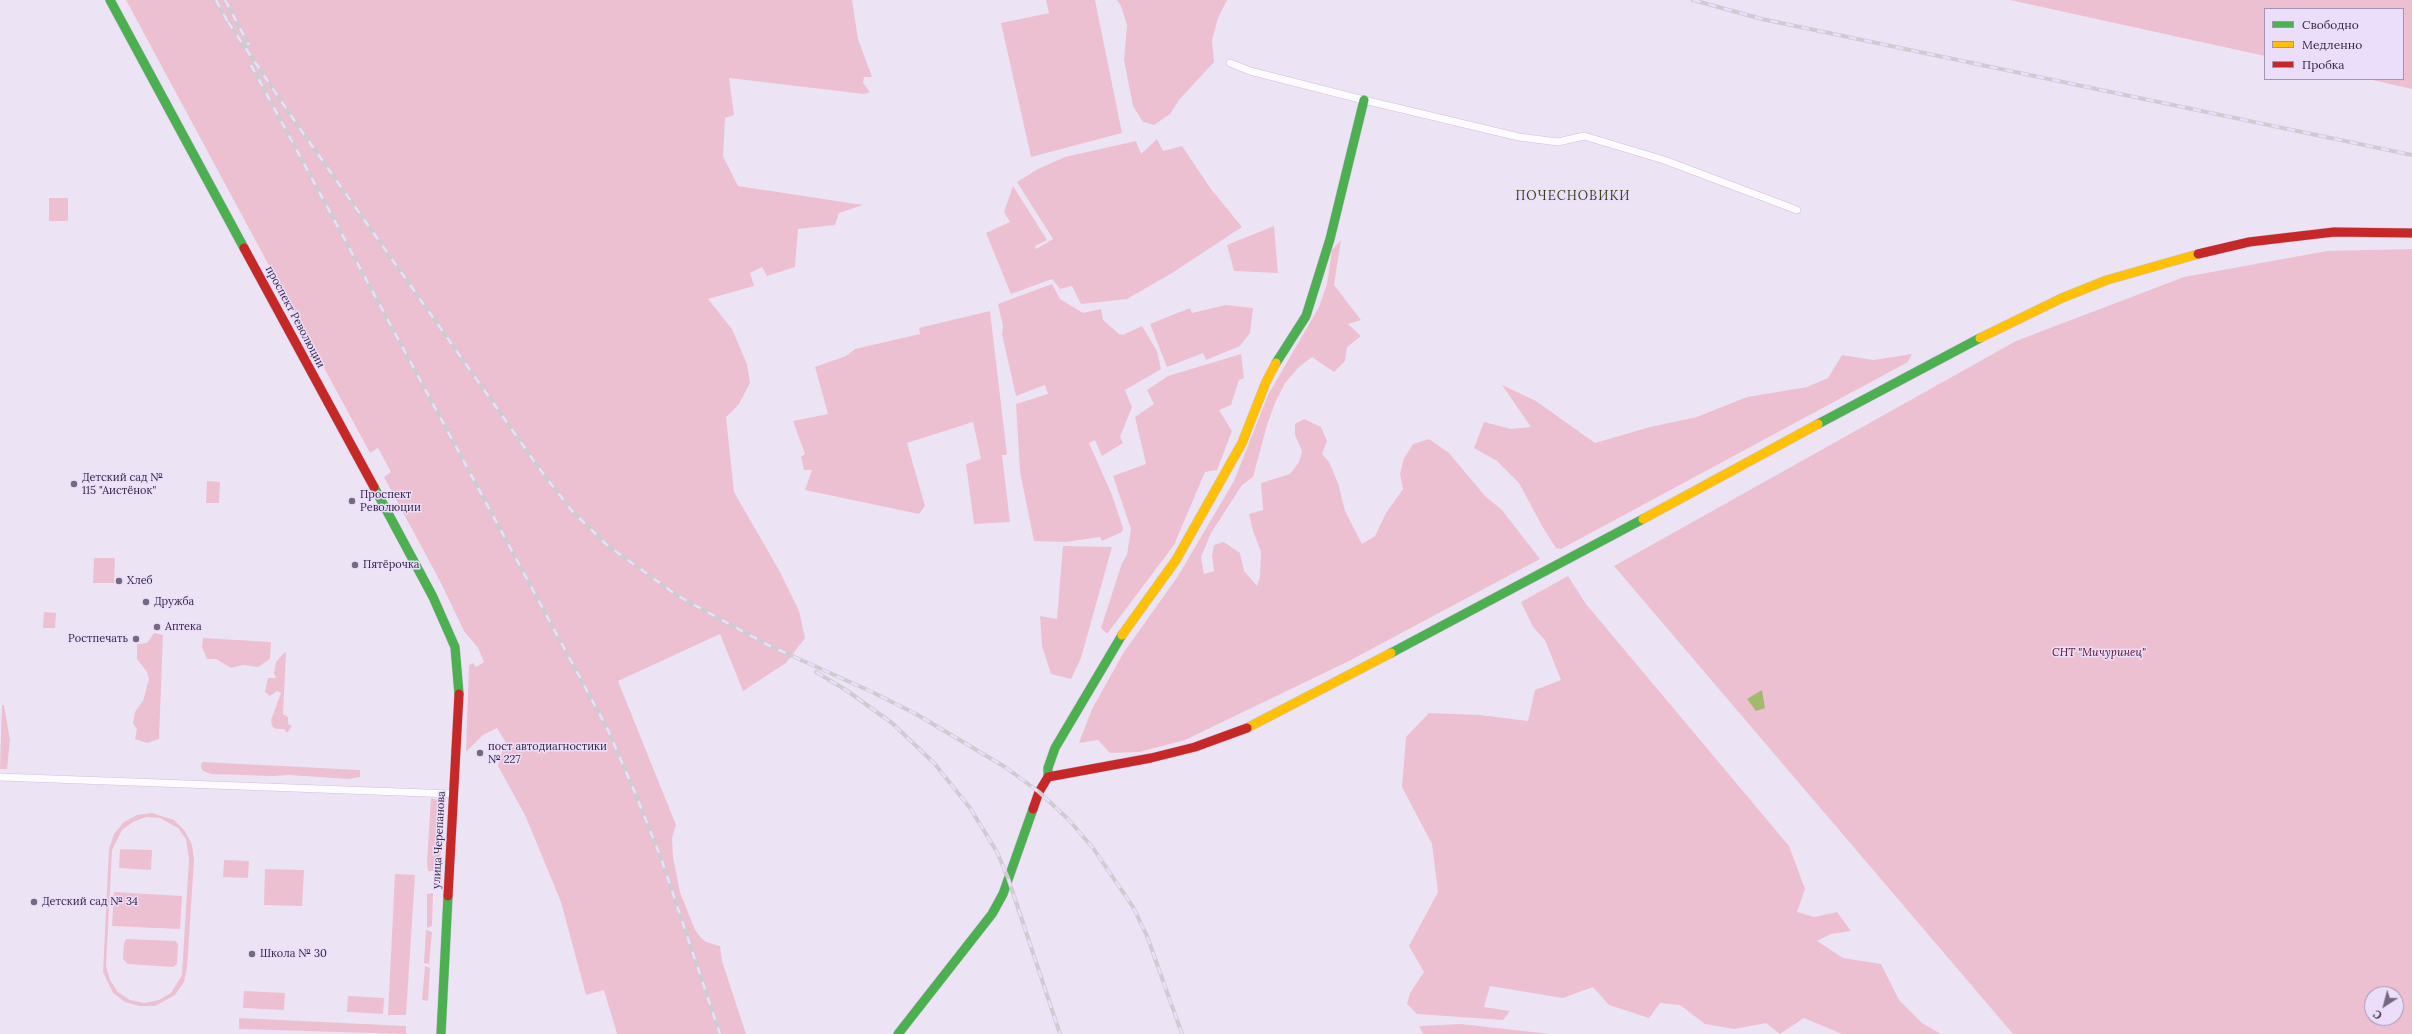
<!DOCTYPE html>
<meta charset="utf-8">
<style>
body{margin:0}
#map{position:relative;width:2412px;height:1034px;overflow:hidden;background:#ece4f5;font-family:Lora,serif}
canvas{display:block}
.legend{position:absolute;left:2264px;top:8px;width:140px;height:72px;box-sizing:border-box;background:#ebdefb;border:1px solid #a295b1;margin:0;padding:5px 7px;list-style:none;font-size:12px;color:#342743}
.legend li{display:flex;align-items:center;gap:8px;height:20px}
.legend b{width:20px;border:1px solid #a295b1}
.north{position:absolute;left:2364px;top:986px;width:40px;height:40px;box-sizing:border-box;background:#ebdefb;border:1px solid #a295b1;border-radius:50%;rotate:216deg;font-size:11px;font-weight:700;line-height:16px;text-align:center;color:#342743}
.north::after{content:'';display:block;margin:auto;width:14px;height:18px;background:#746981;clip-path:polygon(50% 0,100% 100%,50% 72%,0 100%)}
</style>
<div id="map">
<canvas width="2412" height="1034"></canvas>
<ul class="legend">
<li><b style="height:5px;background:#4caf50"></b>Свободно</li>
<li><b style="height:5px;background:#ffc107"></b>Медленно</li>
<li><b style="height:5px;background:#c62828"></b>Пробка</li>
</ul>
<div class="north">С</div>
</div>
<script>
const ctx = document.querySelector('canvas').getContext('2d');
ctx.lineJoin = 'round';
function fill(path, color) { ctx.fillStyle = color; ctx.fill(path, 'evenodd'); }
const poly = rows => new Path2D(rows.map(r => 'M' + r).join(''));
function stroke(path, color, width, dash) { ctx.strokeStyle = color; ctx.lineWidth = width; ctx.lineCap = dash ? 'butt' : 'round'; ctx.setLineDash(dash || []); ctx.stroke(path); }
function write(font, color, halo, rows, align = 'center') {
  ctx.font = font + ' Lora,serif'; ctx.lineWidth = 3; ctx.setLineDash([]); ctx.textBaseline = 'middle'; ctx.strokeStyle = halo; ctx.fillStyle = color; for (const [text, x, y, turn = 0] of rows) {
    ctx.save(); ctx.translate(x, y); ctx.rotate((+turn || 0) * Math.PI / 180); ctx.textAlign = isNaN(turn) ? turn : align; if (halo) ctx.strokeText(text, 0, 0); ctx.fillText(text, 0, 0); ctx.restore();
  }
}
fill(poly([
 [126,0,852,0,858,39,872,77,864,77,863,83,870,92,864,94,729,78,734,115,725,118,723,156,738,186,863,205,839,213,835,225,798,229,795,267,767,276,762,267,750,273,754,286,708,299,732,329,747,364,750,383,739,404,726,417,734,492,780,572,799,611,805,638,786,663,743,691,720,634,618,681,676,825,672,838,673,857,680,892,695,930,700,937,706,942,720,946,722,961,746,1034,617,1034,604,990,586,995,561,902,525,815,498,766,505,741,497,728,483,735,466,752,469,665,473,663,476,667,484,662,478,648,464,631,441,583,384,477,391,472,378,448,370,453],
 [1046,0,1095,0,1122,133,1031,157,1001,23,1049,13],
 [1117,0,1227,0,1218,18,1212,40,1214,62,1179,100,1170,114,1154,125,1143,122,1133,106,1124,60,1127,25,1121,6],
 [2010,0,2412,0,2412,89,2368,79,2403,79,2403,9,2265,9,2265,56],
 [1157,139,1163,151,1182,146,1211,189,1242,227,1172,273,1127,299,1081,304,1072,286,1060,289,1052,279,1011,294,986,233,1010,222,1004,212,1013,186,1047,240,1035,246,1036,249,1053,239,1017,182,1038,169,1065,157,1136,141,1141,154],
 [49,198,68,198,68,221,49,221],
 [1274,226,1278,273,1234,271,1227,245],
 [1341,240,1334,285,1361,320,1348,324,1361,336,1347,347,1345,361,1334,372,1312,357,1299,367,1285,383,1275,403,1267,425,1253,477,1242,485,1211,533,1201,557,1204,574,1214,571,1212,555,1214,545,1224,542,1240,553,1244,571,1257,586,1260,577,1261,552,1253,531,1249,514,1263,510,1261,483,1290,474,1299,462,1302,451,1295,435,1295,424,1304,419,1321,427,1327,441,1322,454,1329,462,1338,483,1345,511,1362,544,1375,536,1386,513,1403,489,1400,474,1404,458,1413,444,1429,439,1449,453,1485,496,1502,510,1540,559,1349,661,1185,740,1139,752,1110,753,1098,740,1079,743,1092,709,1124,652,1178,576,1234,481,1268,395,1319,307,1327,284,1332,250],
 [2412,249,2412,1034,2013,1034,1614,566,2016,341,2184,277,2327,251],
 [2372,994,2396,994,2396,1018,2372,1018],
 [1052,284,1060,299,1083,313,1101,309,1103,320,1119,334,1123,335,1142,326,1157,351,1161,369,1125,390,1132,407,1120,437,1123,443,1102,456,1095,440,1089,443,1112,495,1123,528,1122,532,1102,541,1100,537,1066,542,1034,541,1020,472,1016,404,1048,394,1045,385,1016,396,1002,334,1003,326,998,304],
 [1226,305,1253,308,1250,333,1240,346,1206,360,1203,353,1167,367,1150,324,1190,308,1192,313],
 [990,311,1007,455,1002,455,1010,522,974,524,966,464,981,459,973,422,907,443,925,506,919,514,805,490,812,470,804,470,801,457,805,454,793,421,828,414,815,367,846,356,855,349,920,334,919,328],
 [1241,354,1244,378,1239,380,1231,405,1219,410,1232,431,1217,470,1205,472,1174,545,1107,634,1101,628,1122,563,1127,555,1131,529,1113,476,1146,464,1135,417,1154,404,1147,390,1168,376],
 [1912,354,1908,362,1561,549,1556,548,1542,526,1519,483,1497,461,1474,448,1484,422,1511,429,1531,427,1502,385,1536,401,1595,443,1650,427,1697,417,1747,397,1807,387,1828,378,1842,355,1873,360],
 [207,481,220,482,219,503,206,503],
 [1063,546,1112,547,1081,658,1071,679,1051,674,1042,646,1040,616,1057,619],
 [94,558,115,558,114,583,93,583],
 [1568,576,1586,604,1789,846,1805,889,1797,912,1814,917,1837,912,1851,931,1831,934,1817,941,1843,958,1881,964,1899,1000,1922,1023,1941,1034,1842,1034,1804,1018,1780,1034,1766,1023,1734,1029,1705,1024,1680,1005,1660,1003,1649,1018,1609,1005,1593,987,1563,998,1490,986,1484,1007,1510,1011,1503,1020,1417,1014,1407,1004,1410,993,1424,972,1409,946,1438,892,1432,844,1402,787,1406,737,1429,713,1480,715,1528,721,1535,690,1561,680,1545,640,1533,627,1521,602],
 [44,612,56,613,55,628,43,628],
 [154,633,163,635,159,739,147,743,135,739,137,729,133,724,135,712,143,701,149,679,147,672,137,659,137,644,147,643],
 [203,638,271,642,270,659,258,667,243,665,231,668,216,659,207,659,202,647],
 [285,652,286,653,283,714,288,717,288,724,292,726,287,733,284,729,276,729,272,726,271,720,281,693,277,691,270,696,265,692,268,678,276,678,274,673,276,662],
 [2,705,4,705,10,740,7,769,0,769],
 [202,762,360,770,360,777,349,779,289,775,272,776,211,774,203,771,201,767],
 [431,798,438,800,443,810,440,865,434,871,428,871,427,862],
 [152,813,174,820,185,831,192,845,194,860,187,968,184,982,175,995,155,1006,139,1006,125,1002,113,993,103,972,109,849,114,834,124,822,137,815],
 [146,817,160,818,178,828,186,839,189,859,182,975,171,993,159,1000,144,1003,130,1000,118,992,110,980,106,966,112,850,122,830,133,822],
 [120,849,152,850,151,870,119,868],
 [224,860,249,861,248,878,223,877],
 [265,869,304,870,302,906,264,905],
 [395,874,415,875,406,1015,388,1015],
 [114,892,182,896,180,929,112,926],
 [433,893,432,926,427,928,427,894],
 [426,930,432,932,429,964,424,963],
 [126,939,176,941,178,944,177,964,173,967,128,964,123,959,124,943],
 [425,966,430,968,428,1001,422,1000],
 [244,991,285,993,284,1010,243,1008],
 [348,996,384,998,383,1014,347,1012],
 [239,1018,406,1026,406,1034,239,1029],
 [1461,1024,1550,1034,1423,1034,1419,1026]
]), '#edc0d1');
fill(poly([
 [1762,690,1765,708,1756,711,1747,699]
]), '#a2b96f');
const street = poly([
 [1230,63,1250,71,1364,100,1519,137,1558,142,1584,136,1664,160,1797,210],
 [0,777,453,794]
]);
const fast = poly([
 [110,0,244,248],
 [1276,363,1306,316,1330,239,1364,100],
 [1818,424,1980,338],
 [374,487,433,597,455,647,459,694],
 [1391,653,1643,519],
 [1048,777,1048,768,1055,748,1122,635],
 [441,1034,448,896],
 [898,1034,992,914,1003,894,1033,809]
]);
const slow = poly([
 [1980,338,2062,298,2107,280,2198,254],
 [1643,519,1818,424],
 [1122,635,1176,560,1242,443,1266,382,1276,363],
 [1247,728,1391,653]
]);
const jam = poly([
 [244,248,374,487],
 [2198,254,2249,242,2334,232,2412,233],
 [1033,809,1039,792,1048,777,1151,758,1195,747,1247,728],
 [448,896,459,694]
]);
stroke(street, '#cbc1d8', 8);
stroke(fast, '#cbc1d8', 10);
stroke(slow, '#cbc1d8', 10);
stroke(jam, '#cbc1d8', 10);
stroke(street, '#fcfbfe', 7);
stroke(fast, '#4caf50', 9);
stroke(slow, '#ffc107', 9);
stroke(jam, '#c62828', 9);
const rail = poly([
 [216,0,230,26],
 [225,0,249,45],
 [1693,0,1762,19,2412,155],
 [228,22,296,123,539,468,572,511,607,545,678,596,768,645,872,692,916,714,1005,767,1039,792,1068,819,1093,848,1133,907,1147,936,1182,1034],
 [251,65,607,728,636,795,661,858,720,1034],
 [816,672,846,690,892,723,934,763,970,808,997,852,1008,878,1060,1034]
]);
stroke(rail, '#cecbd1', 4);
stroke(rail, '#ebdefb', 2.5, [8]);
for (const [x, y, r, color] of [
 [74,484,4,"#746981"],
 [352,501,4,"#746981"],
 [355,565,4,"#746981"],
 [119,581,4,"#746981"],
 [146,602,4,"#746981"],
 [157,627,4,"#746981"],
 [136,639,4,"#746981"],
 [480,753,4,"#746981"],
 [34,902,4,"#746981"],
 [252,954,4,"#746981"]
]) { const dot = new Path2D(); dot.arc(x, y, r, 0, 2 * Math.PI); ctx.fillStyle = color; ctx.fill(dot); stroke(dot, '#ebdefb', 1.5); }
write('11px', '#342743', '#ebdefb', [
 ["проспект Революции",295,317,62],
 ["улица Черепанова",439,840,-87]
]);
write('11px', '#342743', '#ebdefb', [
 ["Детский сад №",82,478],
 ["115 \"Аистёнок\"",82,491],
 ["Проспект",360,495],
 ["Революции",360,508],
 ["Пятёрочка",363,565],
 ["Хлеб",127,581],
 ["Дружба",154,602],
 ["Аптека",165,627],
 ["Ростпечать",128,639,"right"],
 ["пост автодиагностики",488,747],
 ["№ 227",488,760],
 ["Детский сад № 34",42,902],
 ["Школа № 30",260,954]
], 'left');
write('italic 11px', '#520824', '#ebdefb', [
 ["СНТ \"Мичуринец\"",2099,653]
]);
ctx.letterSpacing = '1px';
write('13px', '#374812', '#ebdefb', [
 ["ПОЧЕСНОВИКИ",1573,196]
]);
ctx.letterSpacing = '0px';
</script>
